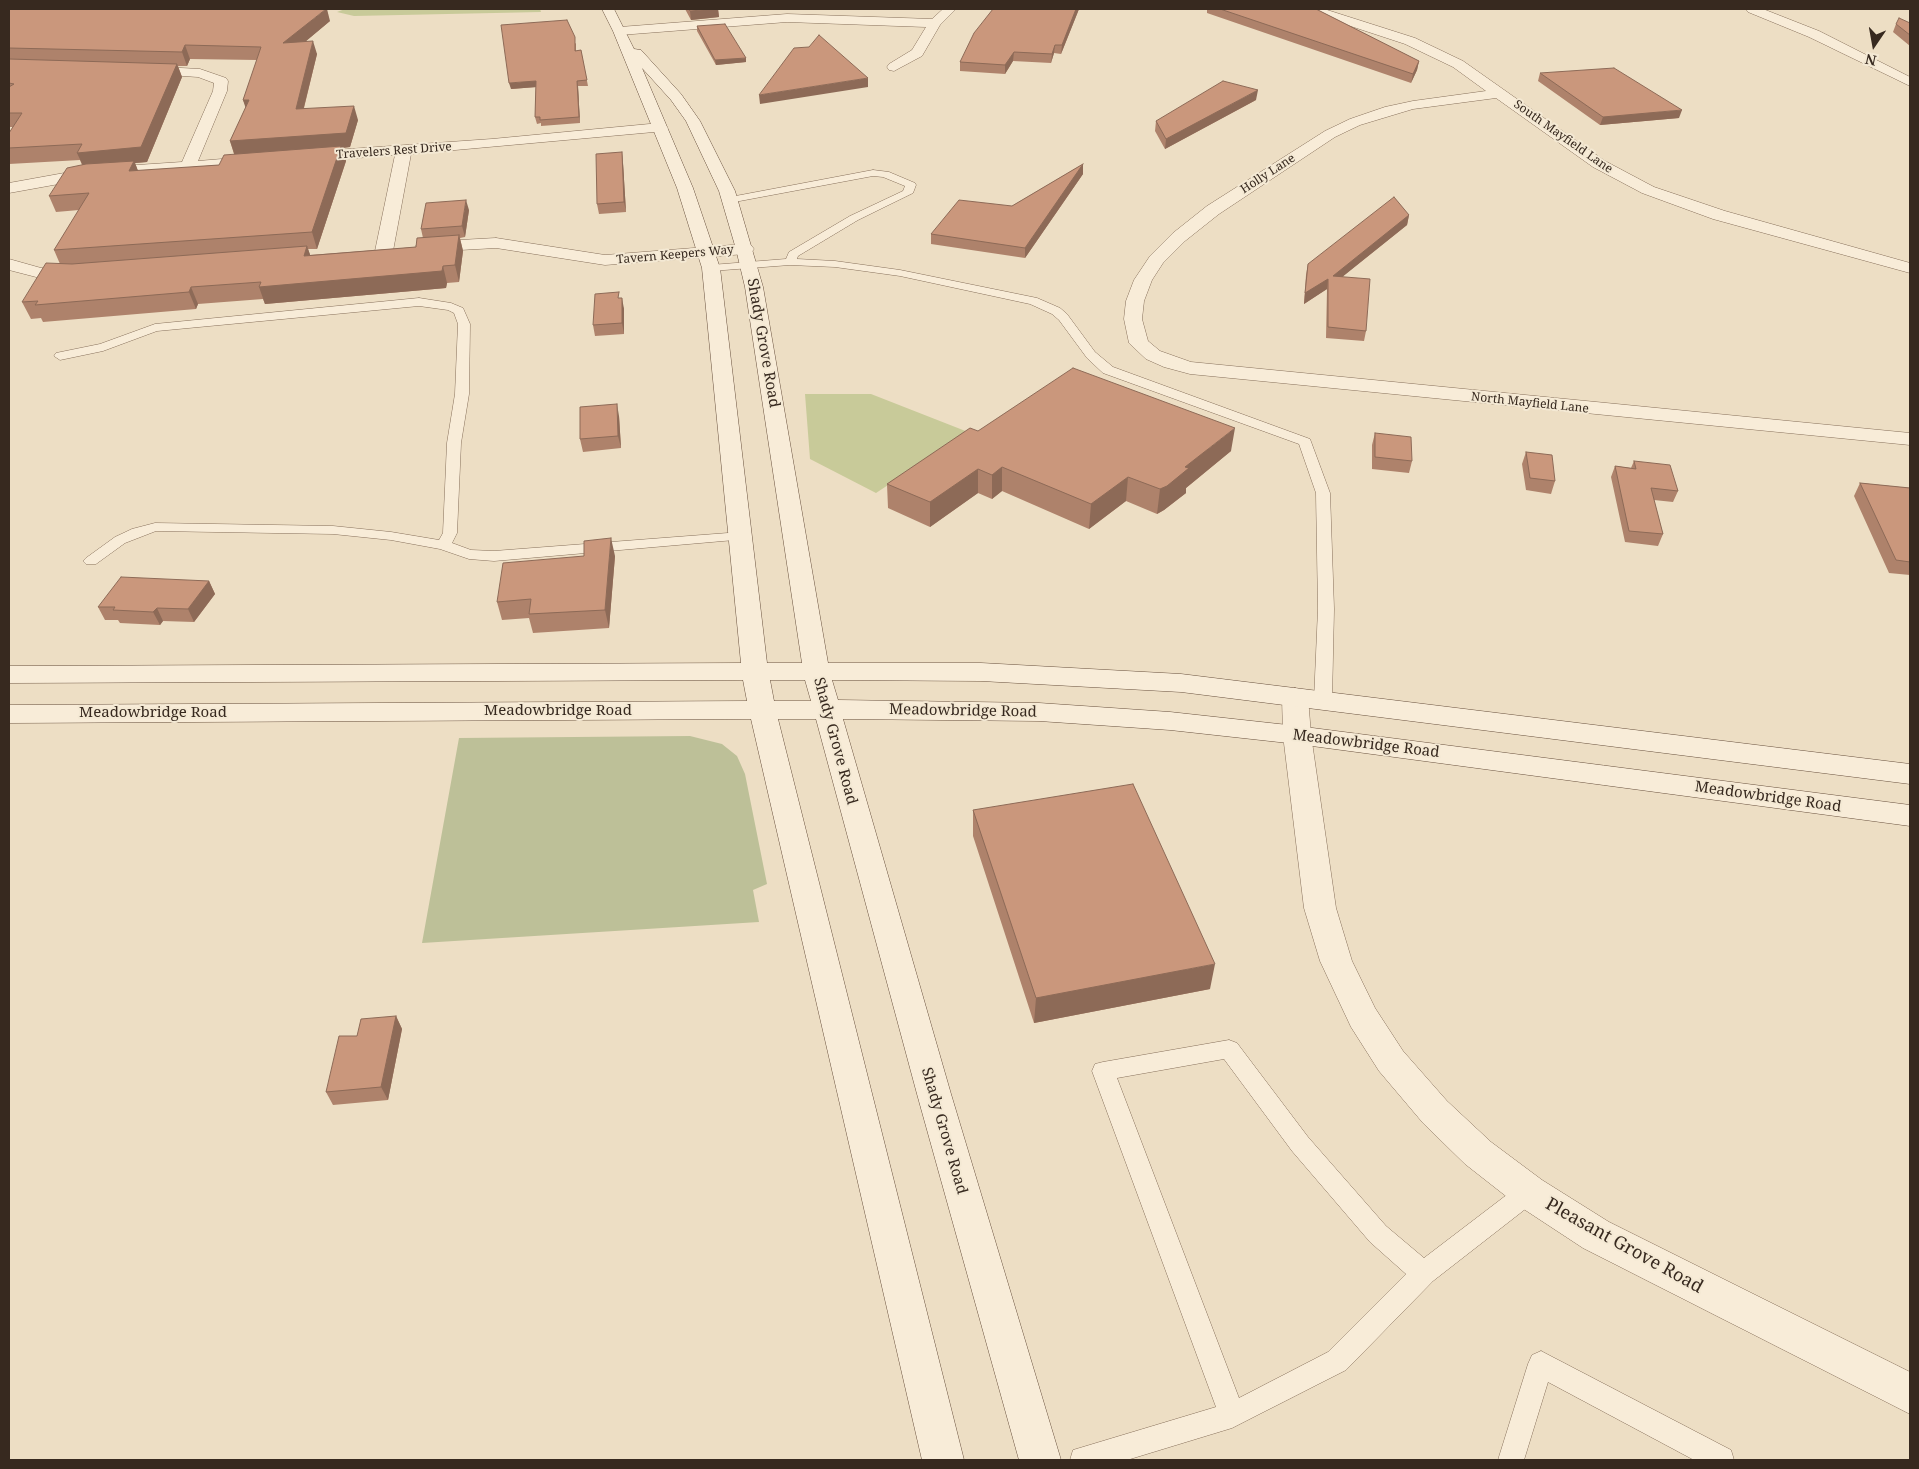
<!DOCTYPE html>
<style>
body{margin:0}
#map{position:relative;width:1919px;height:1469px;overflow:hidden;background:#eddec4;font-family:"Noto Serif",serif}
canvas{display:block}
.frame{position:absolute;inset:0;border:10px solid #37291f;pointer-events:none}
.north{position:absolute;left:1849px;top:20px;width:50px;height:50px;-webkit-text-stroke:4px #f4e9d4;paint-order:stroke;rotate:192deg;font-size:14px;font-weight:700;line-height:20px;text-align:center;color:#37291f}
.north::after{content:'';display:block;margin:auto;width:18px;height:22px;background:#37291f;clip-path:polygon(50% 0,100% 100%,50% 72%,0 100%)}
</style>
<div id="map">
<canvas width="1919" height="1469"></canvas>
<div class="frame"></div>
<div class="north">N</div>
</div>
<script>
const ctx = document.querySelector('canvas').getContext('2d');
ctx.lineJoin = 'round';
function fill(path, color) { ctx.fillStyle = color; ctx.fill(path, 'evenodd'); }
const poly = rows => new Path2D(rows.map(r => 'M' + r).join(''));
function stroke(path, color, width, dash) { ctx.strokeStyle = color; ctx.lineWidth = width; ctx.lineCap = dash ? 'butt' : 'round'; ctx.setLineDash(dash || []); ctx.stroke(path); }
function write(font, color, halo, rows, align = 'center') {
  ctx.font = font + ' "Noto Serif",serif'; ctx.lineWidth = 4; ctx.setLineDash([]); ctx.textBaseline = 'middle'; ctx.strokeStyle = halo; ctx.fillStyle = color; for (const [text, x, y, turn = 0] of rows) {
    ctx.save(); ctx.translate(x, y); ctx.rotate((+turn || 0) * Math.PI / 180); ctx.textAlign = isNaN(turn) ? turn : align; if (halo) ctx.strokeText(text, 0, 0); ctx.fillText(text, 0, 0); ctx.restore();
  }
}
fill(poly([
 [345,9,540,9,541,12,354,16,337,12],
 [805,394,871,394,968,432,876,493,810,459]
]), '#c8ca99');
fill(poly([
 [690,736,722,744,737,756,745,774,767,884,753,890,759,922,422,943,459,738]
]), '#bdc098');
const lane = poly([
 [873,170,889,172,915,183,916,185,913,193,858,220,798,256,797,259,835,261,900,270,1037,298,1060,308,1067,314,1095,352,1113,367,1310,439,1330,493,1334,609,1332,700,1329,704,1323,706,1317,704,1314,700,1318,609,1316,493,1299,444,1103,373,1087,358,1059,320,1052,314,1030,304,900,276,835,267,790,265,711,271,705,268,711,265,786,259,789,252,850,216,903,191,905,186,883,177,873,176,729,203,724,200,725,198,873,170],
 [419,298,451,303,463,308,470,324,469,394,461,443,457,533,452,543,471,550,494,551,741,532,748,536,746,539,494,561,469,559,440,549,391,540,333,534,156,531,125,543,96,564,86,564,83,561,86,558,115,537,132,529,155,523,333,526,391,532,439,540,443,533,447,443,455,394,458,324,454,313,448,310,419,306,157,331,103,351,60,360,54,356,56,353,100,344,155,324,419,298],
 [1229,1040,1237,1043,1308,1137,1386,1226,1424,1258,1521,1184,1529,1181,1537,1184,1541,1192,1537,1200,1433,1281,1346,1370,1232,1428,1127,1460,1070,1460,1073,1450,1083,1447,1216,1407,1092,1071,1095,1064,1103,1062,1229,1040],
 [1224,1059,1292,1151,1370,1242,1406,1274,1328,1352,1239,1398,1117,1078,1224,1059],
 [1541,1351,1731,1450,1734,1460,1694,1460,1548,1382,1524,1460,1498,1460,1528,1364,1532,1355,1541,1351]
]);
const street = poly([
 [943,9,956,9,940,25,922,56,894,71,889,70,887,67,889,64,912,50,926,27,787,22,620,35,613,31,620,27,787,14,932,19,943,9],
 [1306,9,1324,9,1415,38,1463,61,1605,161,1654,187,1725,211,1910,263,1910,273,1713,219,1642,193,1593,167,1496,98,1413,109,1360,125,1335,137,1219,214,1185,241,1163,263,1152,280,1144,301,1142,319,1148,341,1160,351,1191,362,1910,433,1910,445,1190,374,1164,367,1146,359,1129,343,1124,319,1126,301,1134,280,1150,256,1173,233,1207,206,1325,131,1350,119,1385,107,1413,101,1486,91,1453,67,1405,44,1308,12,1306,9],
 [1746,9,1763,9,1819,31,1910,77,1910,86,1809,37,1748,12,1746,9],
 [143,66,200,69,226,78,228,81,227,91,198,161,258,156,264,158,266,161,264,164,92,178,9,193,9,183,92,168,182,162,213,91,214,83,198,77,138,73,136,70,143,66],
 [660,123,665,125,668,128,665,131,411,154,393,251,390,255,384,256,378,255,375,251,395,155,306,162,298,157,306,152,492,139,660,123],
 [496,238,605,255,745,244,751,245,754,249,751,253,745,254,605,265,496,248,424,252,418,251,415,247,418,243,424,242,496,238],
 [9,259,41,268,77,269,83,270,86,274,83,278,77,279,40,278,9,270,9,259],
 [1295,688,1304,691,1308,697,1311,735,1336,908,1352,961,1375,1008,1403,1051,1447,1101,1491,1142,1542,1180,1609,1222,1910,1372,1910,1414,1583,1248,1516,1204,1465,1164,1423,1123,1379,1071,1351,1027,1320,961,1304,908,1283,735,1282,697,1286,691,1295,688]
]);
const secondary = poly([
 [602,9,614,9,634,49,641,50,681,94,700,121,735,191,763,287,828,663,981,663,1181,674,1910,764,1910,784,1181,692,981,681,832,680,838,700,1039,703,1170,712,1297,726,1910,805,1910,826,1297,744,1170,730,1039,721,843,719,951,1094,1061,1460,1019,1460,917,1094,816,719,778,719,964,1460,922,1460,751,719,9,723,9,705,747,701,743,680,9,683,9,666,741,663,702,268,677,188,613,31,602,9],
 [642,68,671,100,686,121,719,191,736,249,745,287,802,663,767,663,720,268,693,188,642,68],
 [770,680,805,680,811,701,774,701,770,680]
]);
stroke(lane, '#87705b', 1);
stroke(street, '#87705b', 1);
stroke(secondary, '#69513e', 1);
fill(lane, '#f8ecd8');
fill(street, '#f8ecd8');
fill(secondary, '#f8ecd8');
fill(poly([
 [9,9,330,21,306,41,317,54,304,108,358,120,350,147,342,148,346,161,317,249,308,249,310,255,416,247,423,238,421,229,469,210,465,237,460,238,463,251,459,282,447,283,446,288,265,304,263,299,198,304,196,309,43,322,41,318,31,319,22,302,60,264,54,250,79,210,56,212,49,196,82,165,80,160,9,164,9,133,13,127,9,127],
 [190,59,257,60,243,100,246,107,230,141,234,154,219,165,138,171,135,163,147,162,182,77,178,66,187,66],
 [685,9,718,9,719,17,691,20],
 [993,9,1079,9,1061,54,1054,53,1051,63,1013,61,1005,74,960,71,960,62],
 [1207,9,1316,9,1419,61,1417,70,1411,83,1207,13],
 [1910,23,1910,46,1893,32,1896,24],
 [697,26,746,62,716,65,697,31],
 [576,43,576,51,581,50,588,86,578,86,580,123,541,126,541,123,537,124,535,117,536,87,511,89],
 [1540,73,1679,118,1600,125,1538,81],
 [1256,100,1165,149,1155,131,1156,121],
 [622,152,623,163,626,212,599,214,597,204],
 [1083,164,1083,174,1025,258,931,244,931,234,1012,206],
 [1409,215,1407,225,1343,276,1366,331,1364,341,1326,338,1327,289,1304,304,1306,275,1308,264],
 [620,298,624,309,624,334,595,336,593,325],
 [619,416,621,448,583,452,580,439],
 [978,431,1231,451,1186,488,1186,493,1164,510,1157,514,1126,501,1089,529,1002,491,992,499,978,493,930,527,888,508,887,484],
 [1375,433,1412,461,1409,473,1372,469,1372,445],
 [1526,452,1555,481,1551,494,1526,490,1522,464],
 [1634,461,1678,491,1673,502,1654,500,1663,534,1658,546,1625,542,1611,477,1615,466,1631,468],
 [1860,483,1910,488,1910,575,1889,573,1854,496],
 [615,556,609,628,533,633,529,618,502,620,497,602],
 [209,581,215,594,194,622,163,621,160,625,120,623,118,620,105,620,98,607],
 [973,810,1210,989,1034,1023,973,836],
 [396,1016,402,1029,388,1100,333,1105,326,1092,357,1036]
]), '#ae826b');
fill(poly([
 [326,9,327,9,330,21,287,57,283,43],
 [718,9,719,17,691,20,690,11],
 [1076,9,1079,9,1061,54,1062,45],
 [313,41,317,54,300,123,296,109],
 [185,45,190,59,187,66,182,52],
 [1055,45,1054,53,1051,63,1052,54],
 [1014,52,1013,61,1005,74,1005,65],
 [746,58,746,62,716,65,715,60],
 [1419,61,1417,70,1411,83,1413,74],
 [177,64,182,77,147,162,135,163,140,176,84,168,77,153],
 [868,78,868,87,760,104,759,95],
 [536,81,537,87,511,89,509,83],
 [577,81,578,86,580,123,579,117],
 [1258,90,1256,100,1165,149,1166,139],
 [243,100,249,100,248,115],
 [354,106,358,120,350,147,342,148,346,161,317,249,312,232,235,156,230,141],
 [1682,110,1679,118,1600,125,1603,117],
 [622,152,623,163,626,212,624,202],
 [1083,164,1083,174,1025,258,1025,248],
 [466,200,469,210,465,237,462,226],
 [1409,215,1407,225,1331,286,1333,276],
 [459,235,463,251,459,282,455,265],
 [307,246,313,263,304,256],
 [443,266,447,283,446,288,265,304,259,287],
 [1328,279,1327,289,1304,304,1305,293],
 [191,287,198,304,196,309,189,292],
 [622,298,624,309,624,334,622,323],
 [617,404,619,416,621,448,618,436],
 [1235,428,1231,451,1186,488,1186,493,1164,510,1157,514,1160,489,1185,467],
 [1002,467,1002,491,992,499,992,475],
 [978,469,978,493,930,527,930,502],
 [1128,477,1126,501,1089,529,1091,504],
 [611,538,615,556,609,628,605,610],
 [209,581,215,594,194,622,188,609],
 [157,608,163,621,160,625,153,612],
 [1215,964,1210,989,1034,1023,1036,998],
 [396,1016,402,1029,388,1100,381,1087]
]), '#8d6a57');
const building = poly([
 [9,9,326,9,283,43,313,41,296,109,354,106,346,133,230,141,249,100,243,100,261,47,185,45,182,52,9,48,9,9],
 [689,9,714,9,690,11,689,9],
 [993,9,1076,9,1062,45,1055,45,1052,54,1014,52,1005,65,960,62,974,33,993,9],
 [1220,9,1316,9,1419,61,1413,74,1220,9],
 [1899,18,1910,23,1910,35,1896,24,1899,18],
 [567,20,575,37,575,51,581,50,587,80,577,81,579,117,540,120,540,117,535,117,536,81,509,83,501,25,567,20],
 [725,24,746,58,715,60,697,26,725,24],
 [819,35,868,78,759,95,794,48,809,47,819,35],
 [9,59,177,64,141,147,77,153,82,144,9,148,9,133,22,113,9,113,9,87,14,84,9,83,9,59],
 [1614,68,1682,110,1603,117,1540,73,1614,68],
 [1223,81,1258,90,1166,139,1156,121,1223,81],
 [341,146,312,232,54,250,89,193,49,196,67,168,86,164,134,161,129,171,219,165,224,155,341,146],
 [622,152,624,202,597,204,596,154,622,152],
 [1083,164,1025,248,931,234,959,200,1012,206,1083,164],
 [1394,197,1409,215,1333,276,1370,279,1366,331,1328,327,1328,279,1305,293,1308,264,1394,197],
 [466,200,462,226,421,229,426,203,466,200],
 [459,235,455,265,443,266,442,271,259,287,261,282,191,287,189,292,35,305,38,301,22,302,46,263,72,264,307,246,304,256,416,247,417,238,459,235],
 [619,292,618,298,622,298,622,323,593,325,595,294,619,292],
 [1073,368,1235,428,1185,467,1189,468,1167,486,1160,489,1128,477,1091,504,1002,467,992,475,978,469,930,502,887,484,970,428,978,431,1073,368],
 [617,404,618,436,580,439,580,407,617,404],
 [1375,433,1411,437,1412,461,1375,457,1375,433],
 [1526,452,1552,455,1555,481,1530,478,1526,452],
 [1634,461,1670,465,1678,491,1651,488,1663,534,1629,531,1615,466,1636,469,1634,461],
 [1860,483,1910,488,1910,562,1896,560,1860,483],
 [611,538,605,610,529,614,531,599,497,602,503,563,584,556,584,541,611,538],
 [121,577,209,581,188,609,157,608,153,612,113,610,115,607,98,607,121,577],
 [1133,784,1215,964,1036,998,973,810,1133,784],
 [396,1016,381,1087,326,1092,339,1036,357,1036,361,1019,396,1016]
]);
fill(building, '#ca977c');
stroke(building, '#8d6a57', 1);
write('12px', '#37291f', '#f4e9d4', [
 ["South Mayfield Lane",1563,137,35],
 ["Travelers Rest Drive",394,151,-4],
 ["Holly Lane",1268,174,-33],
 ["Tavern Keepers Way",675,255,-5],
 ["North Mayfield Lane",1530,403,6]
]);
write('15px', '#37291f', '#f4e9d4', [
 ["Shady Grove Road",763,343,80],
 ["Meadowbridge Road",558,711],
 ["Meadowbridge Road",963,711,1],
 ["Meadowbridge Road",153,713],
 ["Shady Grove Road",835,741,75],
 ["Meadowbridge Road",1366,744,7],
 ["Meadowbridge Road",1768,797,8],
 ["Shady Grove Road",944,1131,74]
]);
write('18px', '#37291f', '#f4e9d4', [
 ["Pleasant Grove Road",1624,1246,29]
]);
</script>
